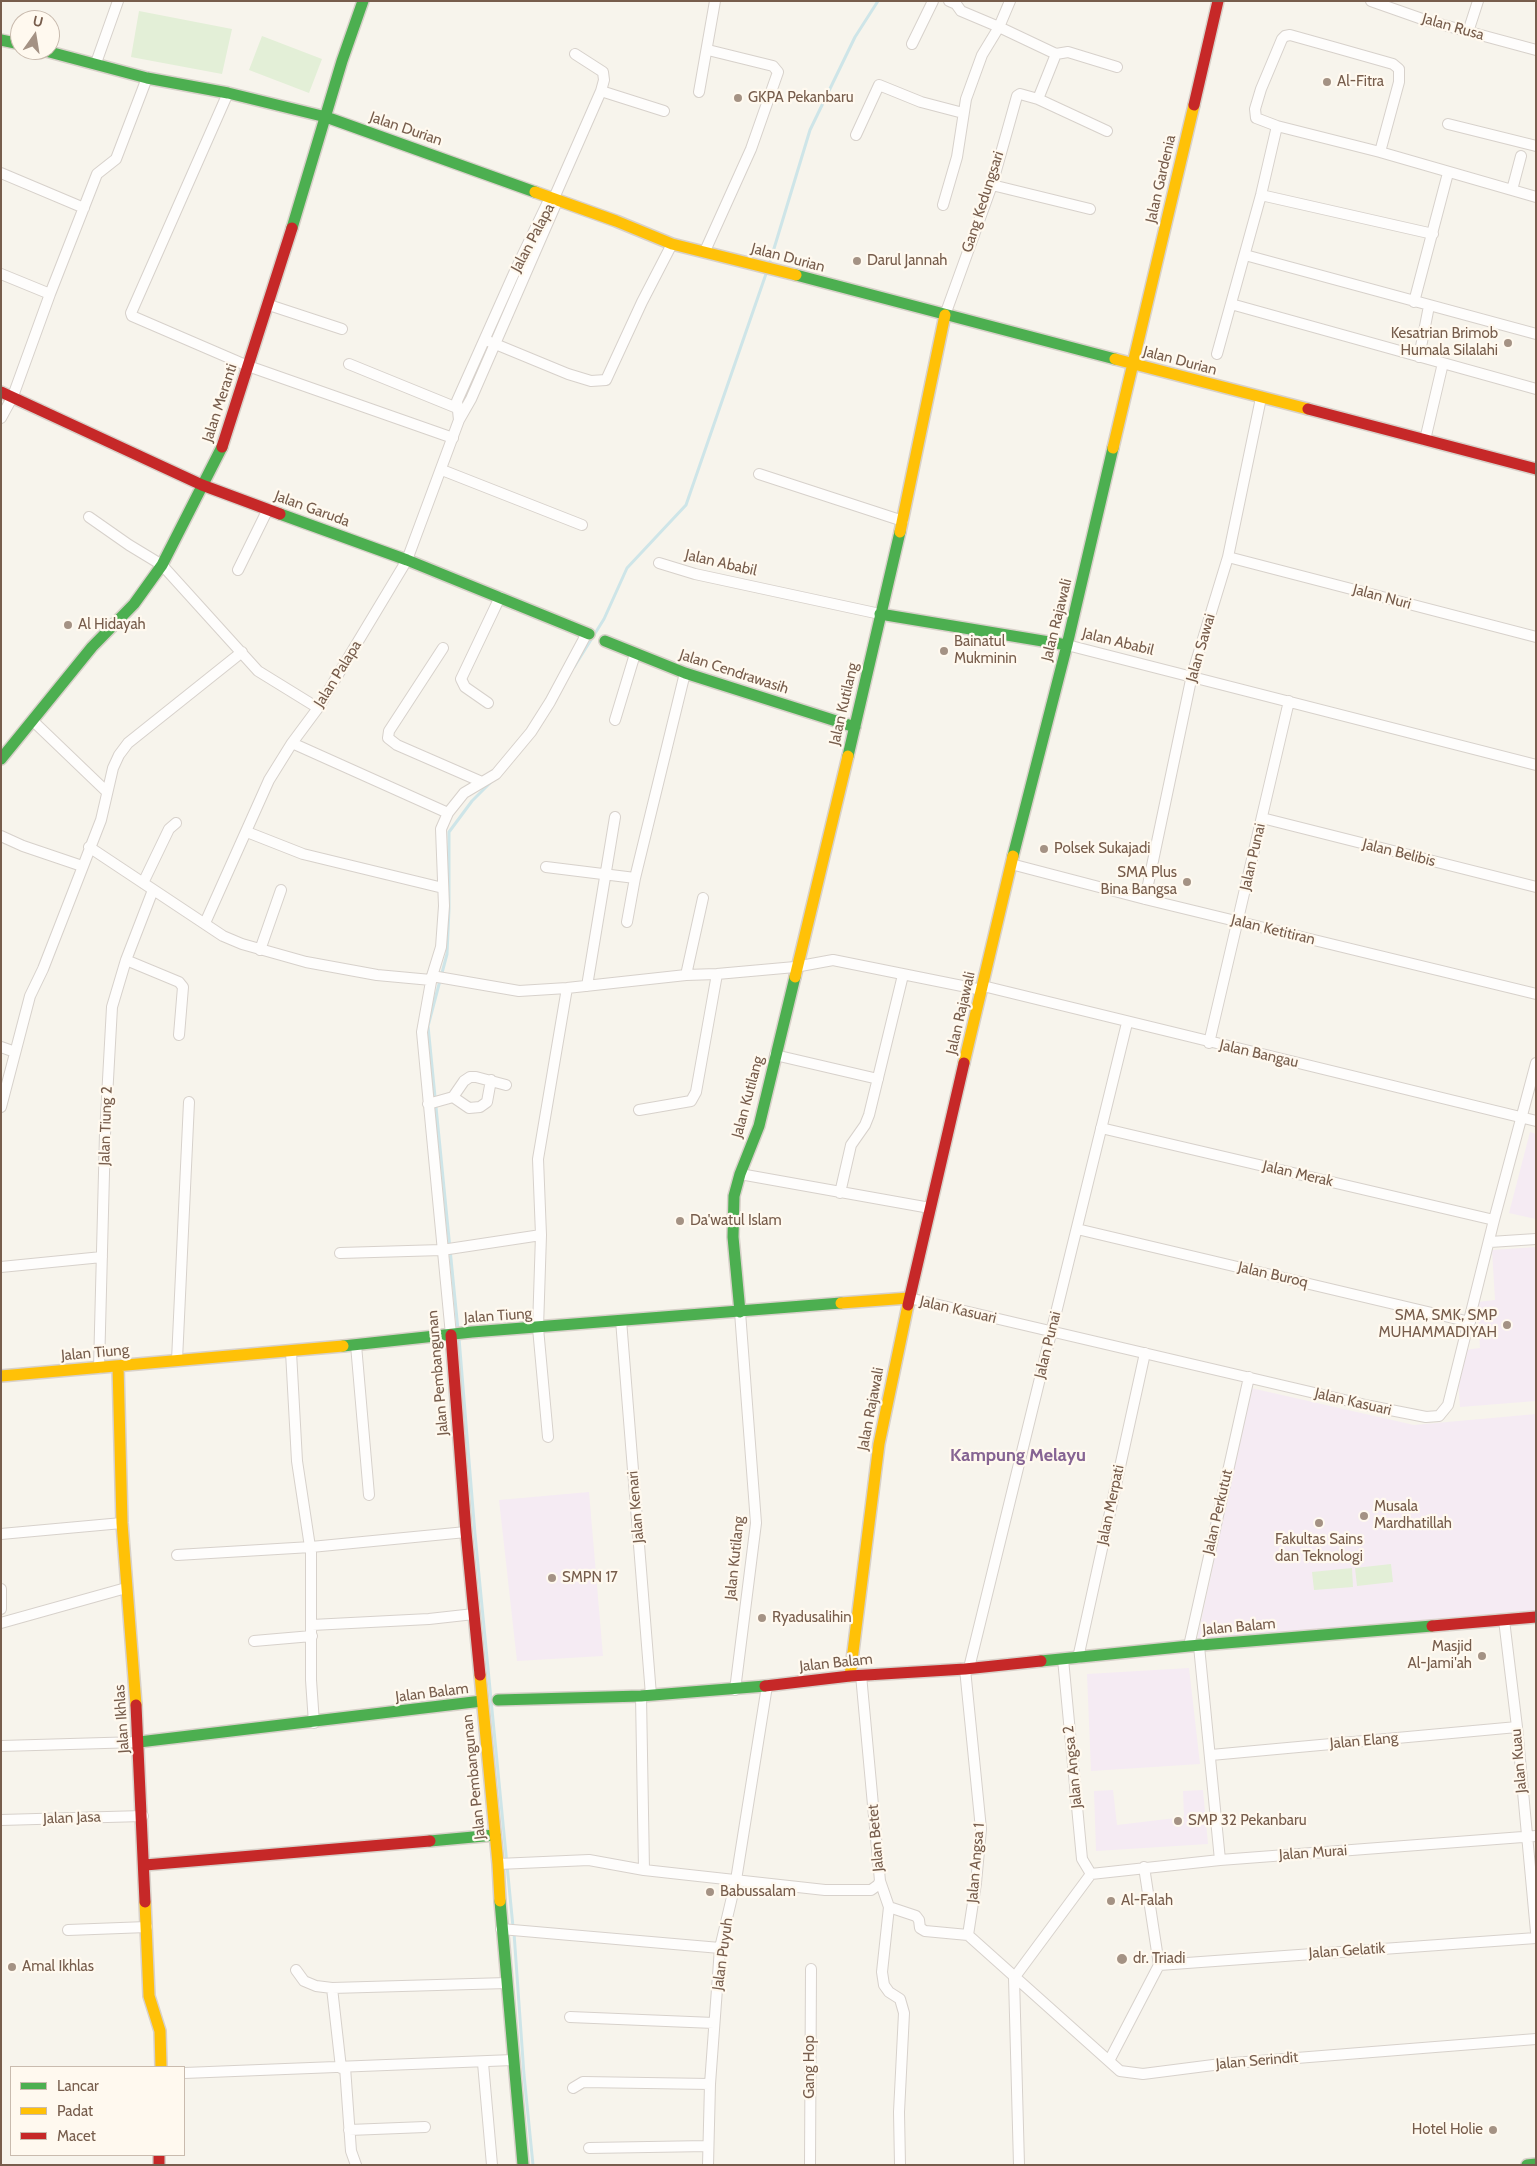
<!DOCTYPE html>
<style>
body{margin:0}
#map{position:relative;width:1537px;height:2166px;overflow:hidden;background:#f7f4ec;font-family:Cabin,sans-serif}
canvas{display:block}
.frame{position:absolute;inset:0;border:2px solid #775d4c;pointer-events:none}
.legend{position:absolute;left:10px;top:2066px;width:175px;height:90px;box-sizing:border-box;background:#fff9ef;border:1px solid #c9bbae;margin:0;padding:6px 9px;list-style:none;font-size:15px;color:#775d4c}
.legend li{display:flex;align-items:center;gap:10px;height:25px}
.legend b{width:25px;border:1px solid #c9bbae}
.north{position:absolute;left:10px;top:10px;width:50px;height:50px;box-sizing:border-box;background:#fff9ef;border:1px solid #c9bbae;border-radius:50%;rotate:13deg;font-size:14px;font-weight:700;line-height:20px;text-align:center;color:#775d4c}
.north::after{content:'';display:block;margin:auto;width:18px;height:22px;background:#a49284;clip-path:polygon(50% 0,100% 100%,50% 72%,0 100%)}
</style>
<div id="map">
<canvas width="1537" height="2166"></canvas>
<div class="frame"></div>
<ul class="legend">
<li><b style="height:6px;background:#4caf50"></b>Lancar</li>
<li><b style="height:6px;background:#ffc107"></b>Padat</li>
<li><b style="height:6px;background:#c62828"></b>Macet</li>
</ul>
<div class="north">U</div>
</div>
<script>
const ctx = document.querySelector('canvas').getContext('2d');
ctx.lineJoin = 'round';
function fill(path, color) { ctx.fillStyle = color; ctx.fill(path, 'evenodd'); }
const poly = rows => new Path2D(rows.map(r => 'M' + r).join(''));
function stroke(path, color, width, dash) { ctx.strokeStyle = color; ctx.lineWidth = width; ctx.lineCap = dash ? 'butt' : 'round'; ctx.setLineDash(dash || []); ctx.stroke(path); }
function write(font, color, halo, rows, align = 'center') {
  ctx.font = font + ' Cabin,sans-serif'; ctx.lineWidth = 4.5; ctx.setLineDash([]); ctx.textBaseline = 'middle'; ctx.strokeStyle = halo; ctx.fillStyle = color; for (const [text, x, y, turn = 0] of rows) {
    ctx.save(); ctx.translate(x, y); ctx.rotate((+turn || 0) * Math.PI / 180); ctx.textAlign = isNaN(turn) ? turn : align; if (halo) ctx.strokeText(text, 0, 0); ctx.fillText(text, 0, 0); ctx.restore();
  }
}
fill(poly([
 [1530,1132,1536,1134,1536,1219,1509,1213],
 [1536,1247,1536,1401,1460,1407,1457,1368,1464,1350,1480,1348,1477,1302,1495,1300,1492,1250],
 [1251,1388,1414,1425,1536,1414,1536,1610,1197,1640],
 [589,1492,603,1656,517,1661,499,1500],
 [1189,1668,1200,1764,1091,1771,1087,1674],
 [1113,1790,1117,1825,1184,1817,1183,1791,1203,1790,1208,1844,1096,1851,1094,1791]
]), '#f5ebf3');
fill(poly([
 [139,11,232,29,222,74,131,57],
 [262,36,322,59,309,93,249,70],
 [1391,1564,1393,1582,1357,1586,1355,1568],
 [1352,1568,1353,1587,1314,1590,1312,1572]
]), '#e3efd7');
stroke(poly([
 [769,265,810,130,855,37,878,1],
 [574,667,604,619,627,568,686,505,767,271],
 [458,1330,428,1026,447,954,449,909,449,832,472,801,492,781],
 [459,1338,475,1534,513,1927],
 [514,1933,524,2075,533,2165]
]), '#cee5e8', 3);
const street = poly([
 [1010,1,999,27,1056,54,1038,99],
 [1371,1,1425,20,1536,50],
 [1468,32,1478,1],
 [912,44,933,1],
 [1056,54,1068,52,1117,67],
 [96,63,118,1],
 [601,91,664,111],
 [699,92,715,1],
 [228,93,131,313,132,316,248,366,453,438],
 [1448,124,1536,146],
 [856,135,879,85,921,102,963,113],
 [1380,152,1399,82,1399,69,1393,64,1333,47,1290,35,1285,36,1282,39,1261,89,1255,109,1256,118,1277,126,1380,152,1536,197],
 [1,173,84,208],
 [992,185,1090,209],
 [1512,190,1521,156],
 [1261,195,1433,234],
 [943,205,957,157,966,99,982,55,999,27,961,11,956,4,949,1],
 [705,251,751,149,778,72,773,66,708,50],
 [1245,255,1536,334],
 [1,274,50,294],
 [1414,302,1448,173],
 [1231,304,1536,389],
 [269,305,342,329],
 [945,315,992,185,1017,96,1020,94,1038,99,1107,131],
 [488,341,568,374,591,381,606,380,642,302,672,244],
 [1217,354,1261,195,1277,126],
 [1419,357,1429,306],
 [349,364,462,410],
 [1,418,13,396,50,294,97,174,116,159,147,78],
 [459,420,457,401,515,271,547,204,554,198,601,91,604,80,603,72,575,54],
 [1425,440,1443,363],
 [442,470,582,525],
 [759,474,903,521],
 [89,517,129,545,162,565,258,671,318,708],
 [1228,557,1536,637],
 [659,563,695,574,880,614],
 [238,570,268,509],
 [1067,645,1536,765],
 [443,648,389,731,388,738,397,745,482,782],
 [488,703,465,687,461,679,500,597],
 [615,720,635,654],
 [33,721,107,792],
 [292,743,448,813],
 [1262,818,1536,887],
 [247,832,303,854,443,888],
 [1,836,23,846,82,866],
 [89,847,223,936,242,944,306,962,377,975,431,980],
 [1011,864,1145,899,1536,994],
 [546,867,635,878],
 [143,883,169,829,176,823],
 [1145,899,1192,675,1228,557,1261,398],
 [627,922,635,878,685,673],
 [205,923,269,780,292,743,318,708,407,560,459,420,471,399,555,206,554,198],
 [260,950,281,890],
 [126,960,179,982,183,987,179,1035],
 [686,975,703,898],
 [432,976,519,991,567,988,686,975,717,974,795,967,833,960,982,990],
 [587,986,615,817],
 [983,986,1536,1121],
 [1209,1043,1289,701],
 [1,1047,15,1052],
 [775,1055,878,1079],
 [453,1097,469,1108,480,1107,487,1102,491,1080],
 [428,1104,453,1097,464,1081,470,1077,476,1077,506,1085],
 [1,1107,30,996,43,969,101,820,113,768,119,755,128,743,242,652],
 [639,1110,691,1101,696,1092,717,974],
 [1101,1128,1494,1220],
 [740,1174,930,1208],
 [840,1193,851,1145,865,1125,869,1115,903,975],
 [1077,1229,1470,1322],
 [1490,1242,1536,1239],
 [340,1253,442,1250,541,1235],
 [1,1267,102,1257],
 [909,1298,1370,1406,1426,1417,1439,1416,1448,1405,1494,1220,1536,1063],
 [621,1320,651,1695],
 [451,1335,422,1032,432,976,441,947,444,906,441,829,448,813,464,793,496,774,531,732,550,702,587,633],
 [356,1345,369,1495],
 [291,1352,297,1461,310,1547],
 [177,1360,189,1102],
 [99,1368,105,1134,112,1007,126,960,153,890],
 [548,1437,538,1328,541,1235,538,1159,567,988],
 [1,1534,122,1523],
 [311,1547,311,1680,314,1723],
 [177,1555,311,1547,466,1532],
 [1,1589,1,1609],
 [1504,1620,1517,1727,1536,1932],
 [1,1623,126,1588],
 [312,1625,429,1619,474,1614],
 [254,1641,312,1636],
 [1189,1646,1249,1377],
 [1199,1646,1220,1860],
 [1078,1658,1145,1353],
 [1063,1659,1082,1859,1091,1874],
 [969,1668,1127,1023],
 [965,1669,981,1829,976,1883,968,1935,1120,2071,1143,2074,1221,2064,1536,2039],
 [735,1690,756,1523,740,1312],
 [641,1696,644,1870],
 [1,1746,139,1742],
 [1211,1755,1517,1727],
 [1,1820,143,1816],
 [498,1864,589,1860,644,1870,825,1890,871,1890,878,1885,880,1881,861,1675],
 [1091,1874,1220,1860,1536,1836],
 [880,1881,889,1907,916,1916,919,1920,920,1928,925,1931,968,1935],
 [889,1907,882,1972,884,1985,889,1992,900,1999,904,2013,899,2112,900,2165],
 [501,1929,720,1948],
 [68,1930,147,1927],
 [1159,1965,1536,1938],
 [296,1970,304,1981,316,1986,332,1988,507,1983],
 [332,1988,341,2068],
 [570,2017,714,2023],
 [1109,2061,1159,1965,1144,1867],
 [483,2063,492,2165],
 [345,2067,351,2151,356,2165],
 [184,2073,513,2060],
 [573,2088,583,2082,710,2084],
 [349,2130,425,2127],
 [589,2148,708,2146],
 [708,2165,710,2084,720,1948,736,1880,767,1686],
 [810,2165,811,1969],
 [1019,2165,1014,1978,1091,1874]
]);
const fast = poly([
 [1,40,20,44],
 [42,50,147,78,228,93,326,117,535,192],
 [292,228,342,61,363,1],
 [796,275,1115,359],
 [280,514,407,560,589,634],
 [880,614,1067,645],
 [605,641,685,673,855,727],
 [848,756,900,532],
 [1,759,92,647,134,604,162,565,222,447],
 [1013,856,1067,645,1113,448],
 [740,1312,733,1237,734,1196,740,1174,759,1126,795,977],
 [343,1346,472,1332,841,1303],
 [1041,1661,1189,1646,1432,1626],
 [498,1700,641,1696,765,1686],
 [139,1742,482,1701],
 [430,1841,495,1835],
 [500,1901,523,2165],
 [1527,2165,1536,2164]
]);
const slow = poly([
 [535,192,616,221,672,244,796,275],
 [1115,359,1308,409],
 [1113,448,1194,105],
 [900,532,945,315],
 [795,977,848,756],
 [964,1063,1013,856],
 [841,1303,909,1298],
 [118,1366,122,1523,136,1705],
 [1,1376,343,1346],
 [480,1675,498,1864,500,1901],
 [850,1676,879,1444,908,1305],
 [145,1902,149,1996,160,2031,161,2067]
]);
const jam = poly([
 [1194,105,1218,1],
 [1,392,202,485,280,514],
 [1308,409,1536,469],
 [222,447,292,228],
 [908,1305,964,1063],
 [451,1335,466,1532,480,1675],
 [1432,1626,1536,1617],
 [765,1686,850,1676,965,1669,1041,1661],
 [136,1705,145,1902],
 [145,1865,430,1841],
 [159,2155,159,2165]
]);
stroke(street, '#d7d1cb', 12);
stroke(fast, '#d8d1ca', 14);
stroke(slow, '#d8d1ca', 14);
stroke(jam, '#d8d1ca', 14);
stroke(street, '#fefdfc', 10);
stroke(fast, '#4caf50', 11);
stroke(slow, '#ffc107', 11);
stroke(jam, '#c62828', 11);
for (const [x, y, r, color] of [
 [1327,82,5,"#a49284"],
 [738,98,5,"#a49284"],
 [857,261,5,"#a49284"],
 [1508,343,5,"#a49284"],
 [68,625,5,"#a49284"],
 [944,651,5,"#a49284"],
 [1044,849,5,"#a49284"],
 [1187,882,5,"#a49284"],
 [680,1221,5,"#a49284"],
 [1507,1325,5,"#a49284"],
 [1364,1516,5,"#a49284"],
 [1319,1523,5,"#a49284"],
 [552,1578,5,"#a49284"],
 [762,1618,5,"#a49284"],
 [1482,1656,5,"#a49284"],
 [1178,1821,5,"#a49284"],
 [710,1892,5,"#a49284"],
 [1111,1901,5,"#a49284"],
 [1122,1959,6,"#a49284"],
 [12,1967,5,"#a49284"],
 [1493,2130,5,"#a49284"]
]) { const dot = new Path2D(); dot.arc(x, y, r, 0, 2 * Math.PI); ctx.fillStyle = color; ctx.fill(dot); stroke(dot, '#fff9ef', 2); }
write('15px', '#775d4c', '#fff9ef', [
 ["Jalan Rusa",1453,27,16],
 ["Jalan Durian",406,129,19],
 ["Jalan Gardenia",1161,179,-77],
 ["Gang Kedungsari",983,202,-72],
 ["Jalan Palapa",533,238,-62],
 ["Jalan Durian",788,258,15],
 ["Jalan Durian",1180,361,15],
 ["Jalan Meranti",220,403,-72],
 ["Jalan Garuda",312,509,20],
 ["Jalan Ababil",721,563,13],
 ["Jalan Nuri",1382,597,15],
 ["Jalan Rajawali",1057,620,-76],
 ["Jalan Ababil",1118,642,14],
 ["Jalan Sawai",1201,648,-74],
 ["Jalan Cendrawasih",734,672,18],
 ["Jalan Palapa",338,674,-58],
 ["Jalan Kutilang",844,704,-77],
 ["Jalan Belibis",1399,853,14],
 ["Jalan Punai",1253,857,-77],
 ["Jalan Ketitiran",1273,930,14],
 ["Jalan Rajawali",961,1013,-77],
 ["Jalan Bangau",1259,1054,13],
 ["Jalan Kutilang",748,1097,-75],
 ["Jalan Tiung 2",106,1126,-88],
 ["Jalan Merak",1298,1174,13],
 ["Jalan Buroq",1273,1275,13],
 ["Jalan Kasuari",958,1310,13],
 ["Jalan Tiung",498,1316,-4],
 ["Jalan Punai",1048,1345,-76],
 ["Jalan Tiung",95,1353,-5],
 ["Jalan Pembangunan",438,1373,-95],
 ["Jalan Kasuari",1353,1402,13],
 ["Jalan Rajawali",871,1409,-79],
 ["Jalan Merpati",1111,1505,-78],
 ["Jalan Kenari",636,1507,-95],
 ["Jalan Perkutut",1218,1512,-77],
 ["Jalan Kutilang",735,1558,-84],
 ["Jalan Balam",1239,1627,-5],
 ["Jalan Balam",836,1663,-6],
 ["Jalan Balam",432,1693,-7],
 ["Jalan Ikhlas",122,1719,-94],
 ["Jalan Elang",1364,1741,-5],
 ["Jalan Kuau",1519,1761,-95],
 ["Jalan Angsa 2",1073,1767,-96],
 ["Jalan Pembangunan",474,1777,-96],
 ["Jalan Jasa",72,1818,-2],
 ["Jalan Betet",876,1838,-95],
 ["Jalan Murai",1313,1853,-4],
 ["Jalan Angsa 1",976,1863,-85],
 ["Jalan Gelatik",1347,1951,-4],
 ["Jalan Puyuh",723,1954,-82],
 ["Jalan Serindit",1257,2061,-5],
 ["Gang Hop",810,2067,-90]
]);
write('15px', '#775d4c', '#fff9ef', [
 ["Al-Fitra",1337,82],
 ["GKPA Pekanbaru",748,98],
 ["Darul Jannah",867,261],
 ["Kesatrian Brimob",1498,334,"right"],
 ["Humala Silalahi",1498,351,"right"],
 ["Al Hidayah",78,625],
 ["Bainatul",954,642],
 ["Mukminin",954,659],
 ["Polsek Sukajadi",1054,849],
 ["SMA Plus",1177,873,"right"],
 ["Bina Bangsa",1177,890,"right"],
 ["Da'watul Islam",690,1221],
 ["SMA, SMK, SMP",1497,1316,"right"],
 ["MUHAMMADIYAH",1497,1333,"right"],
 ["Musala",1374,1507],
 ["Mardhatillah",1374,1524],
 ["Fakultas Sains",1319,1540,"center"],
 ["dan Teknologi",1319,1557,"center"],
 ["SMPN 17",562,1578],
 ["Ryadusalihin",772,1618],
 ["Masjid",1472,1647,"right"],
 ["Al-Jami'ah",1472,1664,"right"],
 ["SMP 32 Pekanbaru",1188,1821],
 ["Babussalam",720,1892],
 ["Al-Falah",1121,1901],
 ["dr. Triadi",1133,1959],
 ["Amal Ikhlas",22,1967],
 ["Hotel Holie",1483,2130,"right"]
], 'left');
write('bold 18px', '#866493', '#fff9ef', [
 ["Kampung Melayu",1018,1456]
]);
</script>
